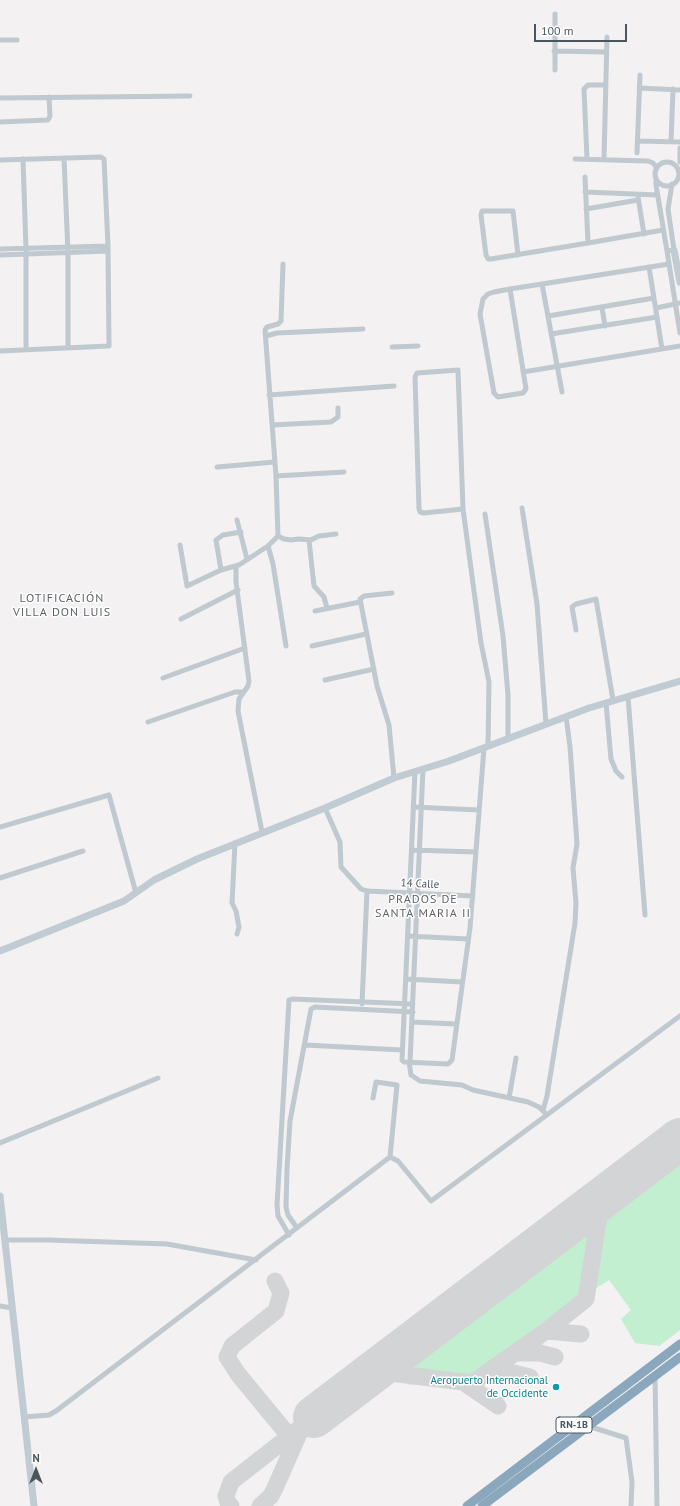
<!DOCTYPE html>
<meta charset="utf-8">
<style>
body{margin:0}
#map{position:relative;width:680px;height:1506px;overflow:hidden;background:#f3f1f1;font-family:"PT Sans",sans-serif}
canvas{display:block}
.north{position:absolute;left:16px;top:1450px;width:40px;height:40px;-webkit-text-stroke:3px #fff;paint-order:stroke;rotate:0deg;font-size:11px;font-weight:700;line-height:16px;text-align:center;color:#49565e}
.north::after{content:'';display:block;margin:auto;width:14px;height:18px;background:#49565e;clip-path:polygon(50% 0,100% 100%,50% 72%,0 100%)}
.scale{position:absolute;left:534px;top:24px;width:93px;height:18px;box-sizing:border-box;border:2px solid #49565e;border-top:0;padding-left:5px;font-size:12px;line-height:14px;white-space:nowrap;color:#49565e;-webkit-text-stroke:3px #fff;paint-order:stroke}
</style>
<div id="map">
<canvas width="680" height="1506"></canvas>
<div class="north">N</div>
<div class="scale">100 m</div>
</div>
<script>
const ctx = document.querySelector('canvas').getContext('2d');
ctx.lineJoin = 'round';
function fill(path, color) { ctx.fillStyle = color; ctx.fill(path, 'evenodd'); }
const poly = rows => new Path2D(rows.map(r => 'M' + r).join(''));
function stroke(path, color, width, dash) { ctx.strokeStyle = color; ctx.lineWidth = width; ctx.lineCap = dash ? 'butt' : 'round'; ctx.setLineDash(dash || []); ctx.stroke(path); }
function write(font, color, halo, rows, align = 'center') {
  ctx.font = font + ' "PT Sans",sans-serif'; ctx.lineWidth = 3; ctx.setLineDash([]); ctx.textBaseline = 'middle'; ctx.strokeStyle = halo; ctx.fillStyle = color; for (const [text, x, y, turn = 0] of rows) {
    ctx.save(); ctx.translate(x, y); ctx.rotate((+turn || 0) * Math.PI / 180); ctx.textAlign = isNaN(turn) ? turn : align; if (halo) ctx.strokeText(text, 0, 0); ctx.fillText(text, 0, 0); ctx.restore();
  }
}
fill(poly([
 [680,1151,680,1330,659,1346,635,1343,621,1319,631,1310,609,1280,595,1289,603,1219,606,1209,616,1199],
 [580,1230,586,1233,588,1240,583,1283,579,1293,573,1300,478,1372,460,1375,418,1369,412,1366,411,1359,413,1353,574,1231]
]), '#c2efd0');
stroke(poly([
 [565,1226,575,1221,586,1220,592,1224,595,1234],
 [275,1281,281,1293,276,1311,232,1346,227,1357,238,1374,289,1436],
 [546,1331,581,1334],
 [410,1344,404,1352,402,1366,403,1371,411,1376],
 [517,1353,540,1353,555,1357],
 [493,1368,530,1377],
 [365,1379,375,1373,382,1372,463,1382,471,1382,478,1379,546,1331,586,1299,600,1209,610,1194,624,1181],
 [463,1382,498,1406],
 [231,1506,228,1503,226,1496,231,1482,314,1417],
 [260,1506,271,1496,275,1488,301,1429]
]), '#d3d4d6', 17);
stroke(poly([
 [314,1417,680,1139]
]), '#d3d4d6', 42);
stroke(poly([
 [0,40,17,40],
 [554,51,606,52],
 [555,70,555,14],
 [639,88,680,90],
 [0,98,190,96],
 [0,122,48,120,50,116,49,97],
 [638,141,680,142],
 [671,142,673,89],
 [637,153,640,75],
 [64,158,68,253,68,348],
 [23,159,26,249,26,349],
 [575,159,648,161,653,163,657,168],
 [587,159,584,89,588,85,606,85],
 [604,159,607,37],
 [0,160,101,157,104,159,108,246,109,346,0,351],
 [680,162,680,148],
 '655 174a12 12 0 1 1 24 0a12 12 0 1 1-24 0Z',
 [585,177,588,243],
 [656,178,656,185,667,251,674,250,668,209,672,184],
 [585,192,658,195],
 [638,197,644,234],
 [586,209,638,200],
 [0,249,108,246],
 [667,251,680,333],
 [0,255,108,251],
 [518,255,513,211,482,211,481,215,486,255,488,259,491,259,588,243,663,230],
 [649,267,662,349],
 [542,284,562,392],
 [510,289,526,389,523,393,498,397,494,393,480,314,483,299,488,294,494,292,510,289,542,284,669,264],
 [602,308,605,326],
 [656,308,680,303],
 [548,316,654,298],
 [551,334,657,317],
 [266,336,277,333,363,329],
 [392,347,418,346],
 [523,372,680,346],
 [269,395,394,386],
 [272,425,331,422,338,417,338,408],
 [217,467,275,462],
 [276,476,344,472],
 [522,508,537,604,546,724],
 [463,509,424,513,420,512,419,509,415,377,417,373,458,370,463,509,481,643,489,682,488,746],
 [485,514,503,636,508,695,508,739],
 [237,520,247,559],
 [278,536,284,539,291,540,299,539,311,540,319,536,336,534],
 [309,540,314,586,324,597,327,608],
 [180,545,187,586,221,570,239,565,268,546,278,536,276,476,265,330,267,327,278,324,281,321,283,264],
 [268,546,273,564,286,646],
 [236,566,236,582,249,681,248,686,239,699,238,711,262,832],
 [221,570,216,540,223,535,241,532],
 [392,593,364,596,360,599,377,686,389,725,394,778],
 [315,611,360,602],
 [181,619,238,590],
 [576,630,572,607,576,604,596,599,613,700],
 [312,646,366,634],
 [163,678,245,648],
 [325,680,374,669],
 [628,697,645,915],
 [606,703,611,759,616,771,622,777],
 [148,722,235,692,243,692],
 [415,771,402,1060,404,1062,448,1064,452,1060,470,928,484,748],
 [413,807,479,810],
 [325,808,340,842,341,867,361,889,367,891,473,896],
 [0,827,109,795,136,893],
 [235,843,232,903,236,911,239,927,237,934],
 [412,850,476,852],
 [0,878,83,851],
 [408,936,468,939],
 [406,979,462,982],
 [362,1004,367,891],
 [412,1022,456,1024],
 [305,1045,402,1050],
 [409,1062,411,1075,420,1081,462,1085,473,1090,528,1102,539,1107,545,1113],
 [410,1062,423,769],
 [509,1098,516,1058],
 [543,1110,547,1096,575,923,576,903,573,868,577,844,570,747,566,716],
 [0,1143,158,1078],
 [390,1157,398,1161,431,1201,680,1016],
 [297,1228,288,1215,286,1207,287,1169,290,1121,311,1009,315,1007,413,1012],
 [289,1235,278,1216,277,1205,289,1000,292,999,413,1004],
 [5,1240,48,1240,167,1244,256,1260],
 [0,1306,12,1308],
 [655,1375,657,1506],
 [24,1417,49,1415,56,1411,390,1157,397,1085,376,1082,373,1098],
 [588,1426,626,1438,632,1482,631,1506]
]), '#bfc9cf', 5);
stroke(poly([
 [674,250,680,282],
 [0,951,124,901,154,880,197,859,325,808,394,778,449,761,589,708,680,681],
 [0,1196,34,1506]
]), '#c0cbd4', 7);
stroke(poly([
 [467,1506,680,1344],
 [482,1506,680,1357]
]), '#8ba7be', 9);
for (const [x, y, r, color] of [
 [556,1387,4,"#0f9aa8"]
]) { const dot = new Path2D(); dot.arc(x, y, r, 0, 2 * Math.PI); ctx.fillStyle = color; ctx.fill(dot); stroke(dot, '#fff', 1.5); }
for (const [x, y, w] of [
 [574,1425,36]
]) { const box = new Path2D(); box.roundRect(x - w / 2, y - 8, w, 16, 3); ctx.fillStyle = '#fff'; ctx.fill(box); stroke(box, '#49565e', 1); }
write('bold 10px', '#49565e', null, [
 ["RN-1B",574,1425]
]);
write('11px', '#49565e', '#fff', [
 ["14 Calle",420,884,3]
]);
write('11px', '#0d838f', '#fff', [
 ["Aeropuerto Internacional",548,1381],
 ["de Occidente",548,1394]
], 'right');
ctx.letterSpacing = '1px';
write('12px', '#5e6266', '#fff', [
 ["LOTIFICACIÓN",62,599],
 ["VILLA DON LUIS",62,613],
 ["PRADOS DE",423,900],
 ["SANTA MARIA II",423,914]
]);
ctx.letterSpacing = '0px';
</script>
